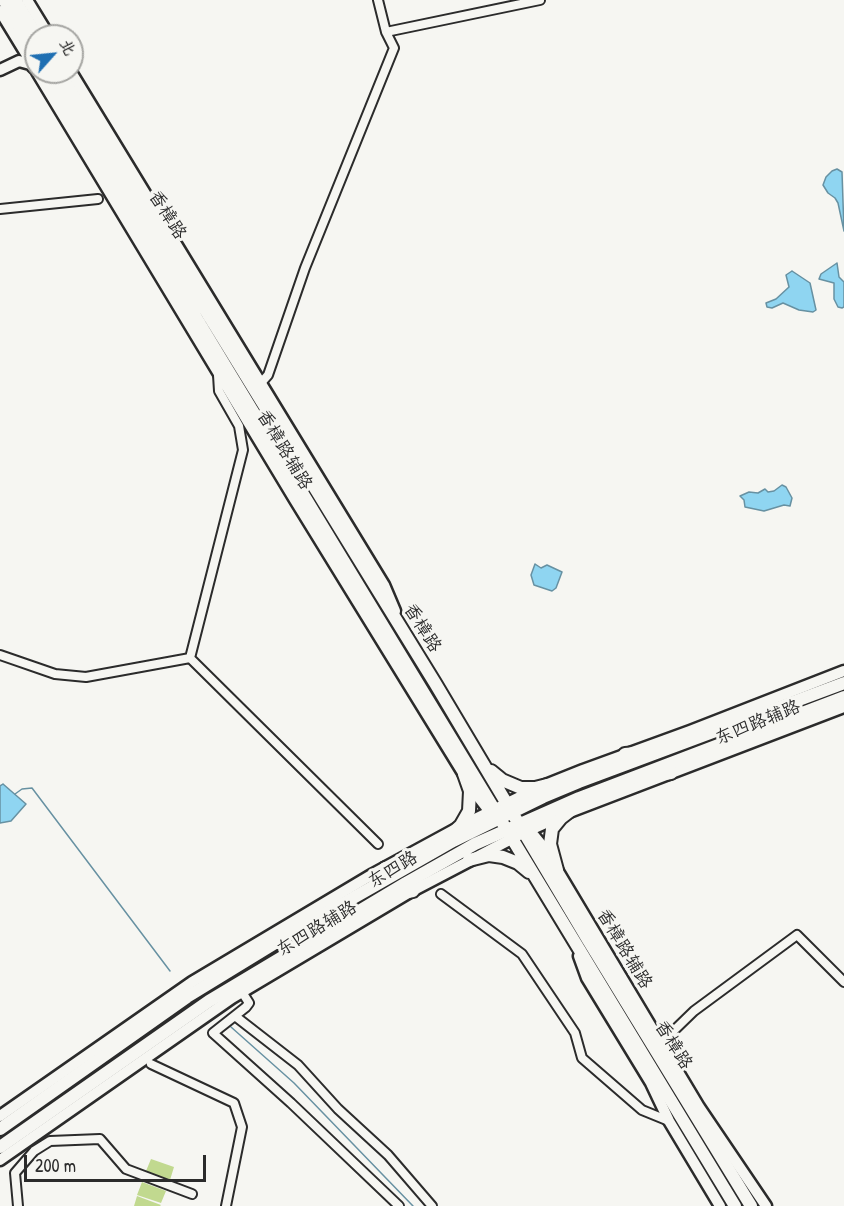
<!DOCTYPE html>
<meta charset="utf-8">
<style>
body{margin:0}
#map{position:relative;width:844px;height:1206px;overflow:hidden;background:#f6f6f2;font-family:"Patrick Hand","LXGW WenKai TC",sans-serif}
canvas{display:block}
.north{position:absolute;left:24px;top:24px;width:60px;height:60px;box-sizing:border-box;background:#f6f6f2;border:2px solid #a5a5a2;border-radius:50%;rotate:63deg;font-size:16px;font-weight:700;line-height:24px;text-align:center;color:#2b2b2b}
.north::after{content:'';display:block;margin:auto;width:21px;height:27px;background:#1f6fb2;clip-path:polygon(50% 0,100% 100%,50% 72%,0 100%)}
.scale{position:absolute;left:24px;top:1155px;width:182px;height:27px;box-sizing:border-box;border:3px solid #2b2b2b;border-top:0;padding-left:8px;font-size:18px;line-height:21px;white-space:nowrap;color:#2b2b2b;-webkit-text-stroke:4px #f6f6f2;paint-order:stroke}
</style>
<div id="map">
<canvas width="844" height="1206"></canvas>
<div class="north">北</div>
<div class="scale">200 m</div>
</div>
<script>
const ctx = document.querySelector('canvas').getContext('2d');
ctx.lineJoin = 'round';
function fill(path, color) { ctx.fillStyle = color; ctx.fill(path, 'evenodd'); }
const poly = rows => new Path2D(rows.map(r => 'M' + r).join(''));
function stroke(path, color, width, dash) { ctx.strokeStyle = color; ctx.lineWidth = width; ctx.lineCap = dash ? 'butt' : 'round'; ctx.setLineDash(dash || []); ctx.stroke(path); }
function write(font, color, halo, rows, align = 'center') {
  ctx.font = font + ' "Patrick Hand","LXGW WenKai TC",sans-serif'; ctx.lineWidth = 6; ctx.setLineDash([]); ctx.textBaseline = 'middle'; ctx.strokeStyle = halo; ctx.fillStyle = color; for (const [text, x, y, turn = 0] of rows) {
    ctx.save(); ctx.translate(x, y); ctx.rotate((+turn || 0) * Math.PI / 180); ctx.textAlign = isNaN(turn) ? turn : align; if (halo) ctx.strokeText(text, 0, 0); ctx.fillText(text, 0, 0); ctx.restore();
  }
}
fill(poly([
 [151,1159,174,1167,170,1180,146,1171],
 [142,1182,166,1191,161,1203,137,1195],
 [137,1196,161,1205,160,1206,134,1206]
]), '#c1d98f');
const water = poly([
 [837,169,842,172,844,231,838,203,835,198,828,193,823,185,826,177,832,171,837,169],
 [837,263,839,277,844,282,844,307,842,308,838,307,834,299,834,283,819,279,821,274,837,263],
 [792,271,810,283,816,310,813,312,799,310,783,303,772,308,767,307,766,303,776,299,789,287,786,275,792,271],
 [782,485,786,487,792,498,790,506,784,505,764,511,745,507,744,500,740,496,749,492,758,493,765,489,768,492,774,491,782,485],
 [535,564,541,568,547,565,562,572,556,588,552,591,534,585,531,575,535,564],
 [3,784,26,804,11,821,0,823,0,786,3,784]
]);
fill(water, '#8fd5f1');
stroke(water, '#6791a2', 1.5);
stroke(poly([
 [15,794,22,789,32,788,170,971],
 [231,1027,294,1083,413,1206]
]), '#6791a2', 1.5);
const street = poly([
 [386,32,540,0],
 [0,209,98,199],
 [260,384,268,375,305,268,394,48,386,32,378,0],
 [0,655,55,674,86,677,190,658],
 [190,658,243,450,239,426,219,391,218,375],
 [190,658,378,844],
 [441,894,522,954,575,1033,582,1058,642,1110,669,1121],
 [242,992,249,1003,246,1007,213,1033,291,1103,399,1206],
 [235,1016,298,1065,338,1109,388,1155,432,1206],
 [661,1043,694,1011,797,935,844,982],
 [151,1064,234,1103,242,1127,226,1206],
 [18,1206,15,1173,34,1151,50,1141,100,1139,126,1169,192,1194]
]);
const secondary = poly([
 [27,0,49,36],
 [0,11,36,70],
 [0,70,19,61,30,64,35,69],
 [37,72,295,500,476,794,493,816],
 [71,72,384,585,395,611],
 [526,826,544,848,699,1107,766,1206],
 [579,956,587,978,651,1083,669,1121,720,1206],
 [0,1116,192,982,373,874,465,824,538,788,583,770,690,731,844,671],
 [0,1160,232,998,410,892,517,836,572,811,844,707]
]);
const primary = poly([
 [4,0,36,54],
 [15,0,37,36],
 [47,72,735,1206],
 [59,72,435,683,588,940,751,1206],
 [625,754,649,752],
 [491,771,502,780,521,788,535,788,547,785],
 [649,776,671,773],
 [444,841,461,825,469,811,470,791,464,774],
 [469,860,489,855,503,857,518,863,529,872],
 [385,868,404,864],
 [557,870,550,844,552,829,561,818,579,804],
 [392,895,413,891],
 [0,1129,187,997,290,934,453,841,543,797,579,782,844,683],
 [0,1147,209,1001,406,883,475,844,579,798,844,697]
]);
stroke(street, '#2b2b2b', 12);
stroke(secondary, '#2b2b2b', 15);
stroke(primary, '#2b2b2b', 16);
stroke(street, '#f6f6f2', 8);
stroke(secondary, '#f6f6f2', 10);
stroke(primary, '#f6f6f2', 12);
write('18px', '#2b2b2b', '#f6f6f2', [
 ["香樟路",167,215,58],
 ["香樟路辅路",284,450,59],
 ["香樟路",422,628,58],
 ["东四路辅路",758,723,-22],
 ["东四路",393,870,-31],
 ["东四路辅路",317,929,-31],
 ["香樟路辅路",624,949,59],
 ["香樟路",673,1045,58]
]);
</script>
